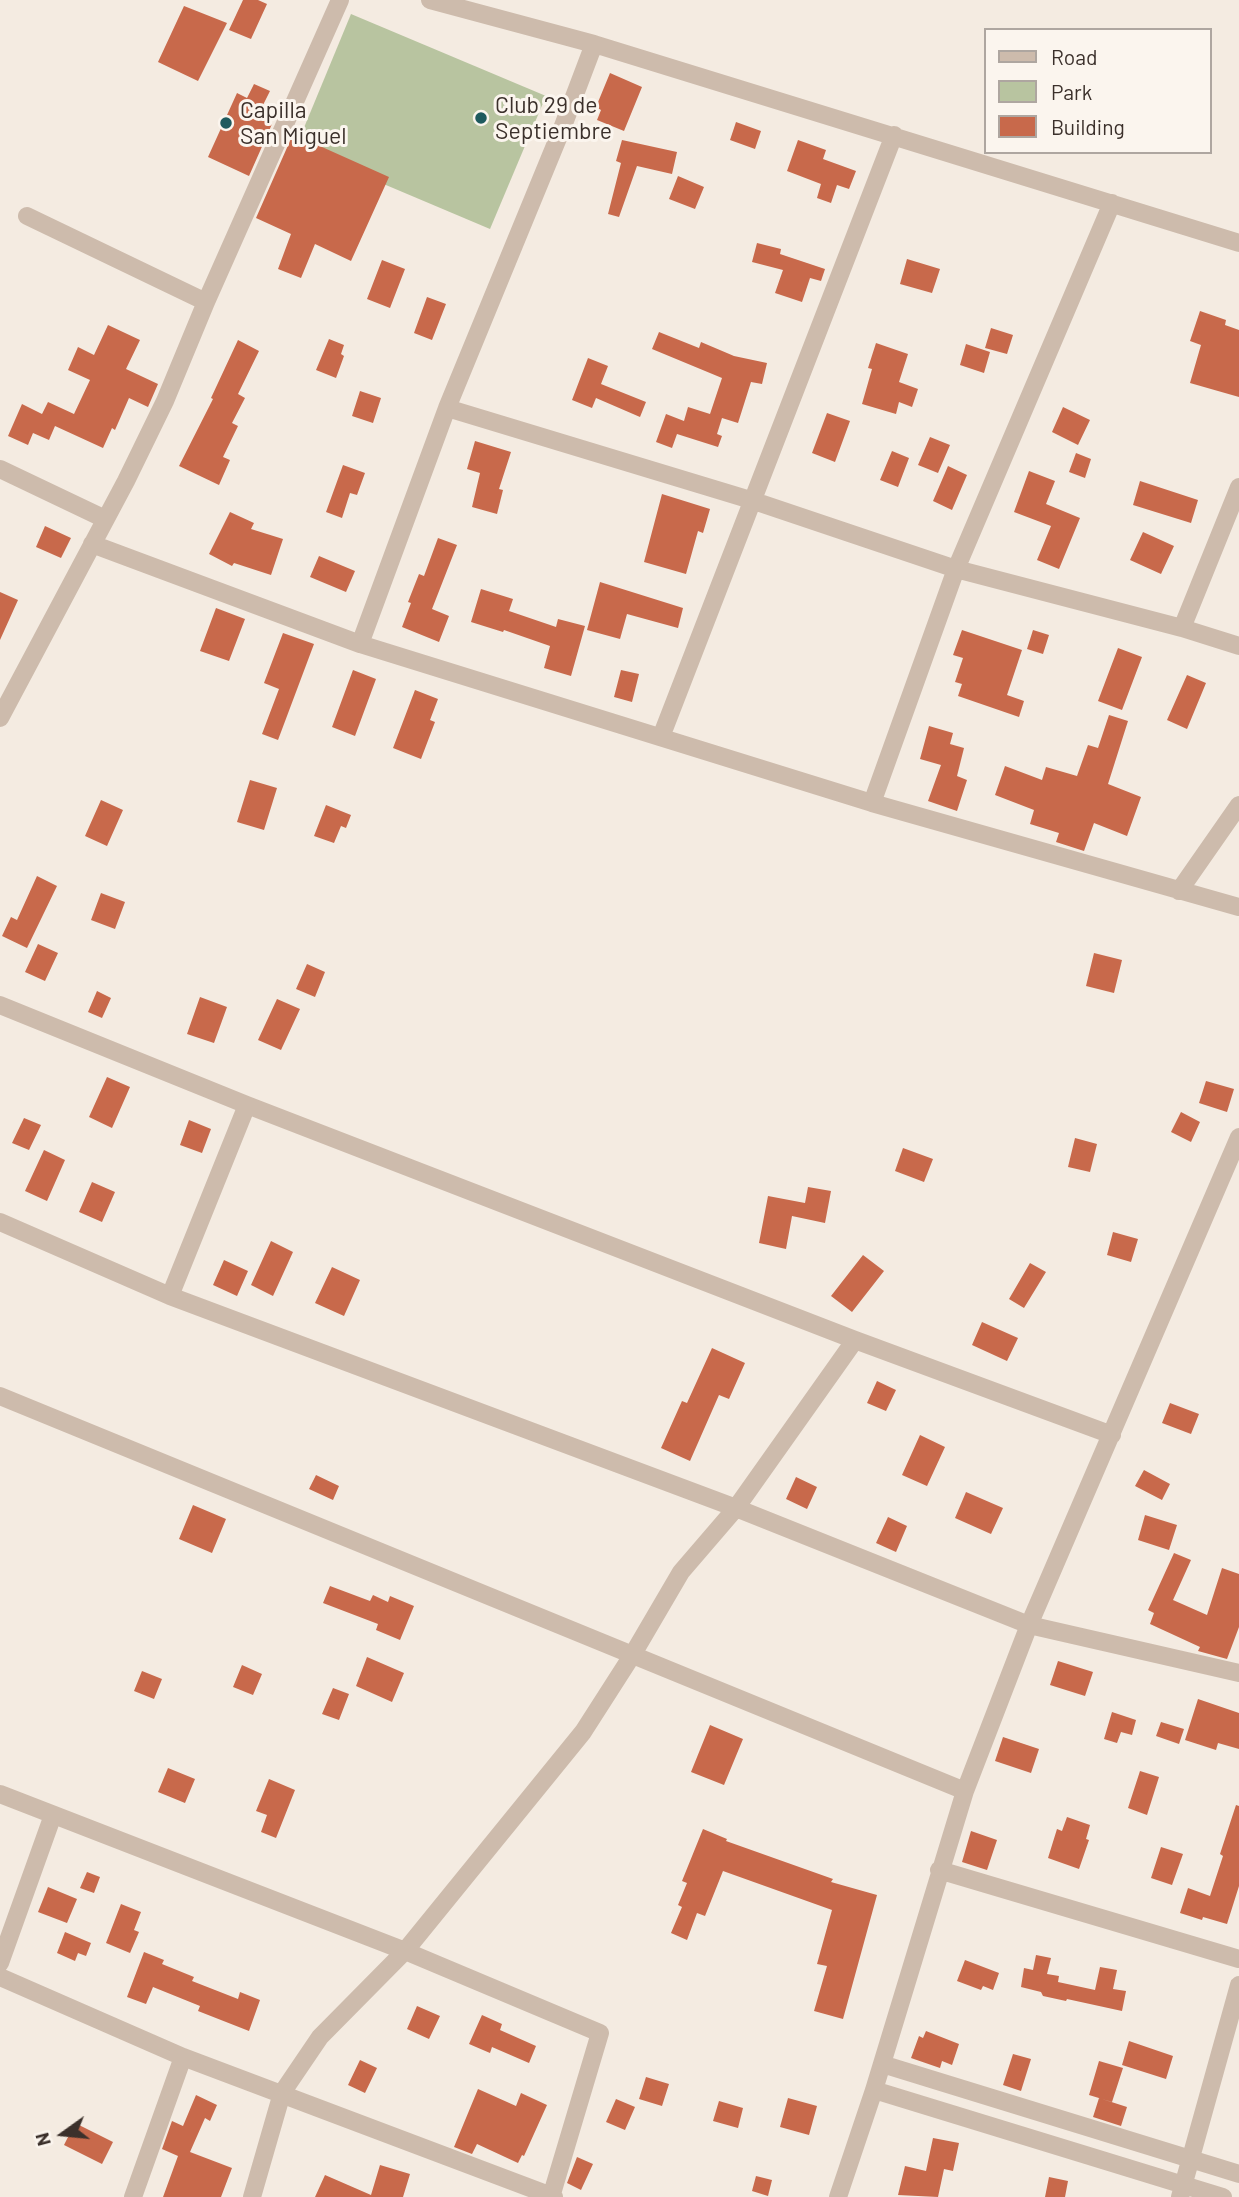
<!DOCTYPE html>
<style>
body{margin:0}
#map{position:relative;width:1239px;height:2197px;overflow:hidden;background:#f4ebe1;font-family:Barlow,sans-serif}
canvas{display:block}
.legend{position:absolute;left:984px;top:28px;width:228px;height:126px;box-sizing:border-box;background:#fbf5ee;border:2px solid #aea6a0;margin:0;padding:9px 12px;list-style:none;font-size:21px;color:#3b302b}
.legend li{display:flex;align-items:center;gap:14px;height:35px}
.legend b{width:35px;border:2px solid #aea6a0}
.north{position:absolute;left:28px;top:2099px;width:70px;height:70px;-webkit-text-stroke:5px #fbf5ee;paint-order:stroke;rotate:255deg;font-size:19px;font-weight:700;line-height:28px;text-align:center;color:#3b302b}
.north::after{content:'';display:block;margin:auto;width:24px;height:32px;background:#3b302b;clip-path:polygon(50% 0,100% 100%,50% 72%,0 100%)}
</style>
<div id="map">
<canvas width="1239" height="2197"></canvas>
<ul class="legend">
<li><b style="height:9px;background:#cdbbac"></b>Road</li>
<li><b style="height:19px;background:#b8c4a0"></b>Park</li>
<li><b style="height:19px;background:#c8694b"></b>Building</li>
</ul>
<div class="north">N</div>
</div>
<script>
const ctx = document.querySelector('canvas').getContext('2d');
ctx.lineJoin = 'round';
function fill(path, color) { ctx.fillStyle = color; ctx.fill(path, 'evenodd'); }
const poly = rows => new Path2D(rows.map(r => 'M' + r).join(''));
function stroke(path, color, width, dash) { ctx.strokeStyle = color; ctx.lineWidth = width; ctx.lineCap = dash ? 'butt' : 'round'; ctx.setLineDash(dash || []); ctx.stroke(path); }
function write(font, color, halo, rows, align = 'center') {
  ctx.font = font + ' Barlow,sans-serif'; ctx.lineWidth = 6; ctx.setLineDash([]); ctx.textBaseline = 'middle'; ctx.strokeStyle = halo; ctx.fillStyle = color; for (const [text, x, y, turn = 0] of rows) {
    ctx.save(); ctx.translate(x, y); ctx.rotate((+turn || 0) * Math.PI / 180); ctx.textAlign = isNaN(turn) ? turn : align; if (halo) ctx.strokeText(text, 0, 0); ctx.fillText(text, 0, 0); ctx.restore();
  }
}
fill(poly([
 [351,14,546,96,490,229,296,147]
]), '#b8c4a0');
fill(poly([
 [243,0,258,0,267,4,251,39,229,30],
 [184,6,227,23,198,81,158,62],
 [610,73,642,87,624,131,597,120,601,110,596,107],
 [254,84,270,91,263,105,275,111,270,123,272,124,249,176,208,157,237,93,247,98],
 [736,122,761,131,755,149,730,140],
 [293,134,389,177,351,261,315,244,301,278,278,269,291,234,256,218],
 [622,140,677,152,672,174,637,166,619,217,608,214,621,163,616,161],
 [798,140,826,150,823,159,856,171,849,189,837,185,831,203,817,198,821,184,787,171],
 [678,176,704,187,695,209,669,199],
 [757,243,781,249,780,254,825,269,821,281,810,278,802,302,775,293,783,270,752,262],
 [907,259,940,269,932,293,900,284],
 [382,260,405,269,390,308,367,299],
 [427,297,446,304,432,340,414,333],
 [1200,311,1226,320,1225,325,1239,330,1239,397,1190,383,1201,345,1190,341],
 [108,325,140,340,126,369,158,384,148,407,129,398,115,430,112,428,103,448,55,426,49,440,33,433,28,445,8,436,22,404,42,414,48,402,74,414,90,380,68,370,78,347,94,355],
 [991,328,1013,335,1007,354,985,348],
 [659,332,699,348,701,342,734,356,767,363,762,384,751,382,738,423,722,418,717,434,722,436,718,447,677,434,672,448,656,442,666,414,684,421,688,407,710,414,722,378,652,349],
 [329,339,344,345,341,354,344,356,336,378,316,370],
 [238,340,259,351,238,394,245,398,232,423,238,426,223,457,230,460,219,485,179,466,213,399,211,398],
 [876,343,908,354,899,382,918,389,912,407,899,402,896,414,862,404,872,369,868,368],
 [966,344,990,352,984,373,960,365],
 [588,358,608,366,601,384,646,402,640,417,596,398,592,408,572,400],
 [360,391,381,398,373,423,352,416],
 [1063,407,1090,420,1078,445,1052,432],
 [827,413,850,421,835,462,812,453],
 [930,437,950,445,938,473,918,465],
 [475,441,511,452,499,489,503,490,497,514,472,507,480,473,467,469],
 [892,451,909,458,898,487,880,480],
 [1076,453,1091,459,1085,478,1069,472],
 [343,465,365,473,357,495,350,493,342,518,326,512],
 [948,466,967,475,952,510,933,501],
 [1029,471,1055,481,1046,504,1080,518,1059,569,1037,560,1051,526,1014,512],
 [1140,481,1198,500,1191,523,1133,505],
 [662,494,710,509,703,533,698,531,686,574,644,562],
 [230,512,254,523,251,529,283,539,271,575,234,563,232,566,209,554],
 [45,526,71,538,61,558,36,547],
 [1143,532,1174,546,1161,574,1130,560],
 [438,538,457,545,432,609,449,616,439,642,402,627,411,603,408,602,419,574,424,576],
 [319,556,355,571,346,592,310,577],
 [600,582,683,608,678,628,627,614,620,639,587,630],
 [481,589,513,599,509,611,556,627,558,619,585,626,571,676,544,668,550,646,504,630,503,632,471,622],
 [0,592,18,600,0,640],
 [216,608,245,619,229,661,200,651],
 [962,630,1022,650,1007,695,1024,701,1019,717,958,696,962,684,955,682,963,658,953,655],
 [1033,630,1049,635,1043,654,1027,649],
 [283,633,314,644,278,740,262,734,279,689,264,683],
 [1118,648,1142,657,1122,710,1098,701],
 [353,670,376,679,355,736,332,727],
 [621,670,639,674,632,702,614,697],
 [1187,675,1206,683,1187,729,1167,720],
 [415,690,438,699,430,720,435,722,421,759,393,748],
 [1109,715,1128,721,1108,784,1141,797,1127,836,1094,823,1084,851,1056,842,1059,833,1030,824,1034,810,995,795,1005,766,1042,780,1046,767,1077,776,1088,745,1098,748],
 [929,726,953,733,950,744,964,748,957,776,967,780,957,811,928,801,941,765,920,759],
 [250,780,277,788,264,830,237,822],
 [101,800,123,810,107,846,85,836],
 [326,805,351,815,346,828,341,826,334,843,314,836],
 [37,876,57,886,27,948,2,936,11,917,17,920],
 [101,893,125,902,115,929,91,920],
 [38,944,58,953,45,981,25,972],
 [1094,953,1122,960,1114,993,1086,986],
 [307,964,325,972,315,997,296,989],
 [97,991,111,998,102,1018,88,1012],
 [200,997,227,1007,214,1043,187,1034],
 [277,999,300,1009,281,1050,258,1040],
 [107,1077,130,1087,112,1128,89,1117],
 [1206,1081,1234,1089,1227,1112,1199,1103],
 [1181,1112,1200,1122,1191,1142,1171,1132],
 [24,1118,41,1125,29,1150,12,1143],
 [189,1120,211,1129,202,1153,180,1145],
 [1075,1138,1097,1144,1090,1172,1068,1167],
 [903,1148,933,1159,924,1182,895,1171],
 [44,1150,65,1160,47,1201,25,1191],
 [92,1182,115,1192,102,1222,79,1212],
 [808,1187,831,1191,825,1223,792,1216,786,1249,759,1243,768,1196,805,1203],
 [1113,1232,1138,1239,1131,1262,1107,1255],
 [271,1241,293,1252,273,1296,251,1285],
 [863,1255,884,1271,852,1312,831,1296],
 [224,1260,248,1271,237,1296,213,1285],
 [1030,1263,1046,1272,1024,1308,1009,1299],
 [332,1267,360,1280,344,1316,315,1303],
 [982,1322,1018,1338,1007,1361,972,1345],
 [712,1348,745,1363,729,1399,719,1395,690,1461,661,1448,682,1401,687,1403],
 [877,1381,896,1390,886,1411,867,1403],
 [1170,1403,1199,1414,1191,1434,1162,1423],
 [920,1435,945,1447,927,1486,902,1475],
 [1144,1470,1170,1484,1162,1500,1135,1486],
 [316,1475,339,1486,333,1500,309,1489],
 [796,1477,817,1487,807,1509,786,1499],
 [966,1492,1003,1508,991,1534,955,1518],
 [193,1505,226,1519,212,1553,179,1539],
 [1145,1515,1177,1525,1169,1550,1138,1540],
 [888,1517,907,1526,896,1552,876,1543],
 [1174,1553,1191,1560,1173,1600,1207,1615,1222,1568,1239,1574,1239,1627,1227,1659,1198,1651,1200,1647,1150,1624,1154,1613,1148,1610],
 [330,1586,370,1601,373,1595,388,1602,390,1596,414,1606,400,1640,376,1630,378,1624,323,1603],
 [367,1657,404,1673,392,1702,356,1686],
 [1058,1661,1093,1672,1085,1696,1050,1685],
 [242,1665,262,1674,253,1695,233,1687],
 [142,1671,162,1679,154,1699,134,1691],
 [333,1688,349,1694,339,1720,322,1714],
 [1198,1699,1239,1713,1239,1749,1218,1743,1216,1750,1185,1740],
 [1112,1712,1136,1720,1132,1735,1121,1732,1117,1743,1104,1739],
 [1161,1722,1184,1729,1179,1744,1156,1736],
 [710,1725,743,1739,724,1785,691,1772],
 [1003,1737,1039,1749,1031,1773,995,1761],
 [168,1768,195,1779,185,1803,158,1792],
 [1140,1771,1159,1777,1147,1815,1128,1808],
 [269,1779,295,1790,276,1838,261,1832,267,1815,256,1811],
 [1236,1805,1239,1806,1239,1886,1227,1924,1203,1917,1202,1920,1180,1913,1188,1888,1210,1896,1223,1856,1220,1854],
 [1067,1817,1090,1825,1086,1839,1089,1840,1079,1869,1048,1858,1057,1829,1062,1831],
 [703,1829,727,1839,726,1841,833,1879,831,1882,877,1895,843,2019,814,2011,827,1966,817,1964,832,1910,723,1871,705,1916,697,1913,687,1940,671,1933,682,1907,678,1905,687,1883,682,1881],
 [971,1831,997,1840,987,1870,962,1862],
 [1161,1847,1183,1854,1172,1885,1151,1878],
 [87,1872,100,1877,94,1893,80,1888],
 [48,1887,77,1899,67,1923,38,1912],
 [121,1904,141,1912,134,1930,139,1932,130,1953,106,1943],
 [65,1932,91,1943,86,1956,78,1953,75,1961,57,1953],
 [144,1952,164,1960,162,1964,194,1977,192,1981,238,1999,240,1992,260,2000,249,2031,198,2011,200,2006,153,1987,146,2004,127,1997],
 [1036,1955,1051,1958,1047,1974,1059,1976,1058,1982,1095,1990,1100,1967,1117,1970,1113,1989,1126,1991,1122,2011,1067,1999,1066,2001,1043,1996,1041,1992,1021,1987,1024,1968,1033,1970],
 [965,1960,999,1973,993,1990,983,1986,981,1990,957,1981],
 [417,2006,440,2016,429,2039,407,2029],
 [482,2015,502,2024,500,2030,536,2046,529,2063,492,2047,490,2053,469,2044],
 [926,2031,959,2044,952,2065,942,2061,940,2068,911,2058,919,2036,923,2038],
 [1129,2041,1173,2056,1166,2079,1122,2065],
 [1013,2054,1031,2059,1021,2091,1003,2085],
 [360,2060,377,2068,365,2093,348,2085],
 [1099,2061,1123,2068,1112,2102,1089,2095],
 [646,2077,669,2084,662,2106,639,2099],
 [478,2089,516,2106,521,2093,547,2105,524,2156,522,2155,518,2163,477,2144,472,2154,454,2147],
 [196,2095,217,2105,210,2121,205,2118,190,2152,232,2168,221,2197,163,2197,178,2156,162,2149,172,2121,183,2126],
 [788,2098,817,2106,809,2135,780,2127],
 [1099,2098,1127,2107,1121,2126,1093,2117],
 [616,2099,635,2107,625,2130,606,2122],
 [719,2101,743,2108,738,2128,713,2121],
 [75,2123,113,2142,102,2164,64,2145],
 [933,2138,959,2143,953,2171,944,2169,938,2197,898,2195,905,2166,926,2171],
 [577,2157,593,2164,581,2190,567,2183],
 [380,2165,410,2174,403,2197,315,2197,325,2175,371,2195],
 [756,2176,772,2180,768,2196,752,2191],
 [1049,2177,1068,2181,1065,2197,1045,2197]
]), '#c8694b');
stroke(poly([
 [430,0,594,44,1239,243],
 [27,216,206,302],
 [447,408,754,501,956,569,1182,628,1239,646],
 [0,469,105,519],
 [92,544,360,644,872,803,1239,907],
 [1182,628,1239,487],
 [360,644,447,408,563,126,594,44],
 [0,718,126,481,165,401,206,302,340,0],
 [661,737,894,135],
 [872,803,956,569,1112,203],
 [1179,891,1239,805],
 [0,1005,247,1105,855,1340,1112,1435],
 [0,1222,170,1296,736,1508,1029,1625,1239,1673],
 [170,1296,247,1105],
 [0,1396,965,1791],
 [0,1794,405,1951,600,2033,551,2197],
 [939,1870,1239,1959],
 [0,1963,53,1815],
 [0,1977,183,2057,554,2197],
 [882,2064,1239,2174],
 [874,2090,1223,2197],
 [133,2197,183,2057],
 [252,2197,282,2093,320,2037,405,1951,583,1732,633,1654,681,1572,736,1508,855,1340],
 [838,2197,874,2090,965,1791,1029,1625,1239,1137],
 [1180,2197,1239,1985]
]), '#cdbbac', 18);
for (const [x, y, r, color] of [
 [481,118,7,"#1f5a5e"],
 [226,123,7,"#1f5a5e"]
]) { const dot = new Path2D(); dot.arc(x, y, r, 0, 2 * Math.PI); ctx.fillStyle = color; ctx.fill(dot); stroke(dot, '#fbf5ee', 2.5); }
write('23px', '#3b302b', '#fbf5ee', [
 ["Club 29 de",495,105],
 ["Septiembre",495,131],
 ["Capilla",240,110],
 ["San Miguel",240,136]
], 'left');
</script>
